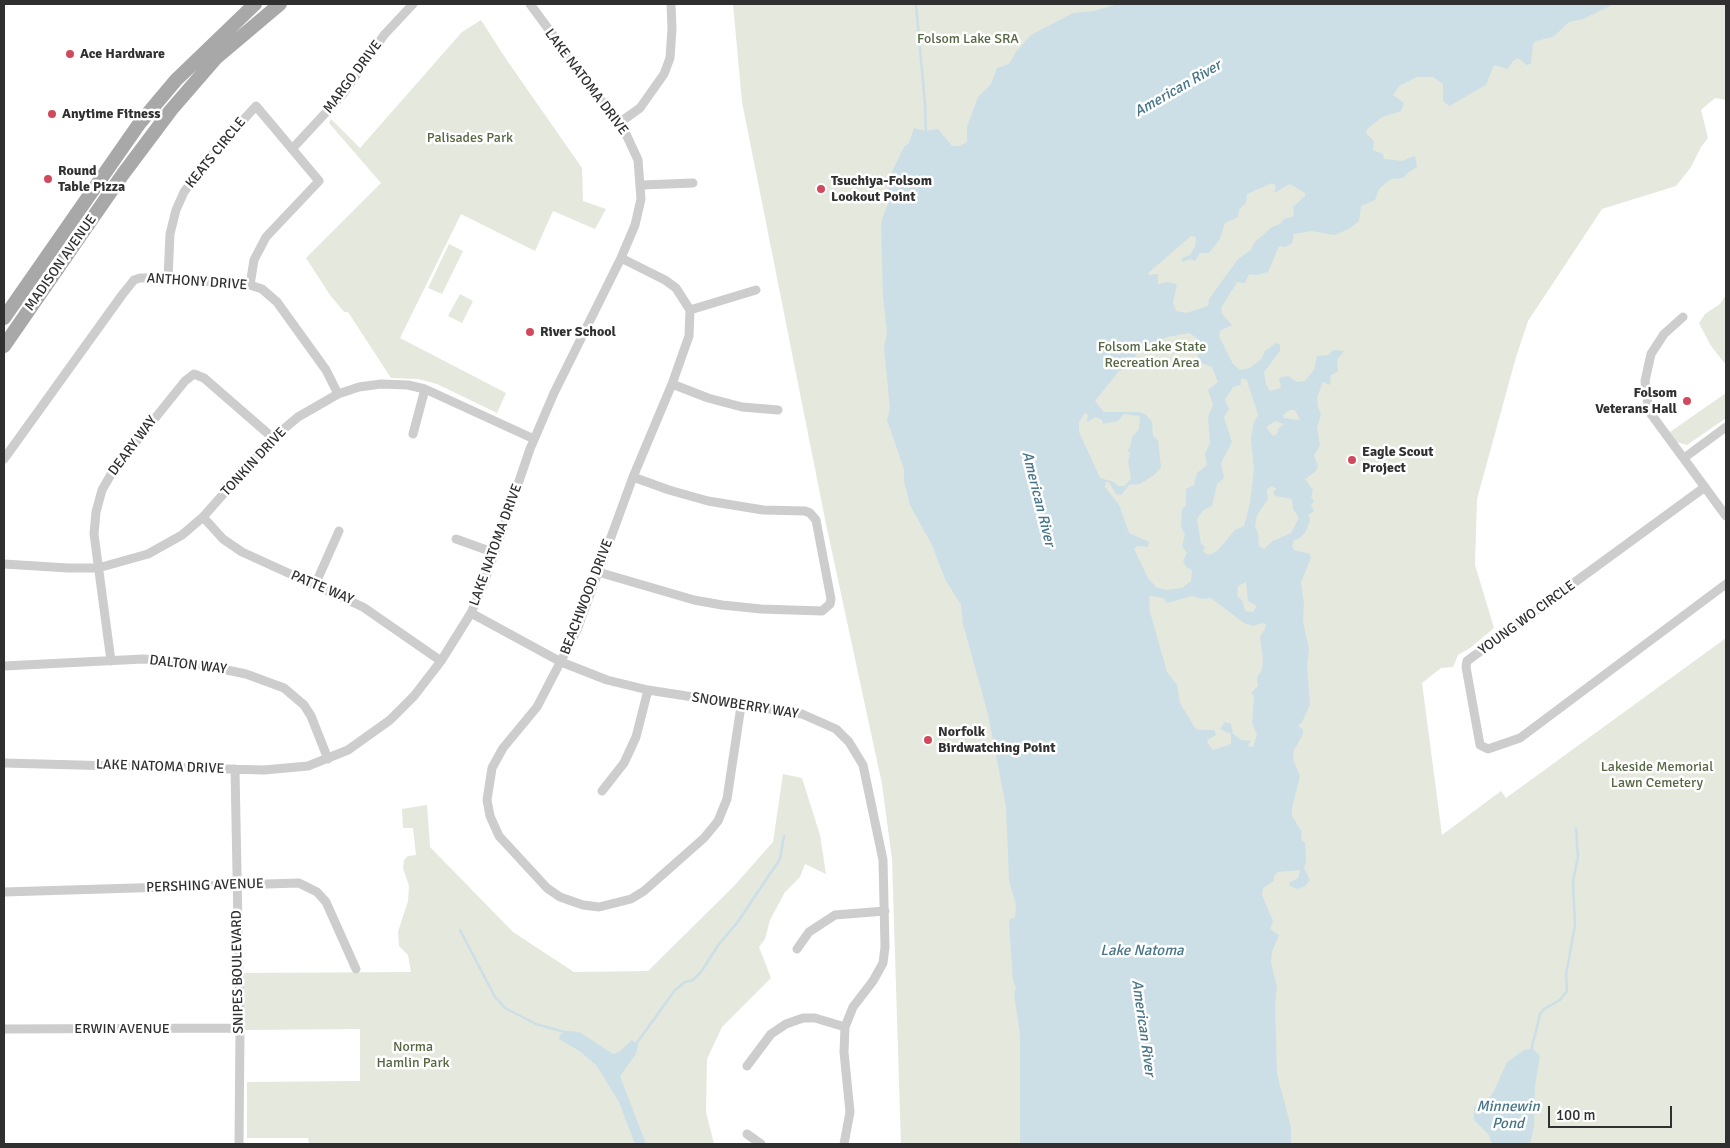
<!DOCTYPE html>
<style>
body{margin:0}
#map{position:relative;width:1730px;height:1148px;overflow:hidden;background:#fff;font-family:Signika,sans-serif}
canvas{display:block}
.frame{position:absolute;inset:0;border:5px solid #303030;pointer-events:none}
.scale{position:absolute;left:1548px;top:1106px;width:124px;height:22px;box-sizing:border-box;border:2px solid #303030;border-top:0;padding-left:6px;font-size:15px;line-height:18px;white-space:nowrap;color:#303030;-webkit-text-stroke:4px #fff;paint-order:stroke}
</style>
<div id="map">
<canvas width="1730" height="1148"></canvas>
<div class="frame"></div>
<div class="scale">100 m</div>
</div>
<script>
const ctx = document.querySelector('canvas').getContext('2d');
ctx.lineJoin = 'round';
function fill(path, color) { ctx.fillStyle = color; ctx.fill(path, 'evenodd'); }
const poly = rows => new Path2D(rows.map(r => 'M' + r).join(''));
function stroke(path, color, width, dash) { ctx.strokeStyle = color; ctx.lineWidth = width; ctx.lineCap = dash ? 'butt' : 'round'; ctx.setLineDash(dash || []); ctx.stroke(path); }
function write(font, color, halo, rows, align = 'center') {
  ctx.font = font + ' Signika,sans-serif'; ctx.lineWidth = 5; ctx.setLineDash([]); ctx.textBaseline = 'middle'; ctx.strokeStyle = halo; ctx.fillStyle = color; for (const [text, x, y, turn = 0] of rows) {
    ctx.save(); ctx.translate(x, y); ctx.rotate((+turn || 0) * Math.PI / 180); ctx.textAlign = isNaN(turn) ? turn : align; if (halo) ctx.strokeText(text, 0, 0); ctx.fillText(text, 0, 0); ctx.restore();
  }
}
fill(poly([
 [733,4,1726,4,1726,100,1715,98,1701,110,1708,138,1701,147,1691,167,1676,186,1602,209,1528,321,1516,357,1477,499,1475,565,1494,628,1470,648,1458,655,1453,667,1441,668,1422,683,1442,835,1501,791,1506,798,1726,638,1726,1144,901,1144,892,859,882,784,826,524,742,102],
 [481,20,506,59,582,168,583,201,606,209,595,229,553,211,535,251,461,214,400,338,506,393,497,413,437,384,418,379,391,378,348,312,344,312,330,295,306,258,381,183,329,123,331,119,360,148,462,32],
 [449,244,463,251,442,294,428,288],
 [460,294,473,301,462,323,448,316],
 [1726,295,1726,365,1711,346,1699,323,1705,314,1720,304],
 [1726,393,1726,418,1687,445,1677,442,1670,432],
 [783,774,802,778,820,835,826,874,805,864,800,877,785,892,770,920,765,939,759,947,771,978,722,1027,707,1059,706,1112,714,1144,309,1144,308,1138,247,1138,247,1082,360,1081,360,1029,243,1030,242,973,411,972,408,955,399,946,398,932,408,901,409,886,403,868,404,860,408,856,416,855,413,828,403,828,402,809,427,805,430,847,513,932,574,972,648,971,734,886,773,842]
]), '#e4e8dd');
fill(poly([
 [1119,4,1614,4,1583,19,1569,22,1553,37,1536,41,1533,44,1531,64,1527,65,1518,58,1512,62,1508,69,1494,65,1486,85,1449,106,1443,101,1443,84,1433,77,1417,77,1399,86,1393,95,1404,103,1401,111,1382,117,1367,129,1366,133,1374,141,1373,150,1383,154,1384,159,1402,161,1415,156,1417,167,1409,172,1403,178,1391,179,1387,182,1379,189,1375,200,1361,206,1359,221,1349,229,1334,235,1311,231,1294,234,1292,243,1285,247,1279,246,1268,272,1257,275,1249,274,1245,283,1237,282,1221,308,1222,314,1232,325,1220,331,1219,336,1233,364,1240,370,1250,368,1261,359,1265,351,1276,343,1280,344,1280,351,1264,372,1266,384,1270,391,1281,388,1279,378,1282,377,1288,376,1297,382,1305,381,1314,370,1317,356,1328,355,1333,350,1344,351,1337,360,1338,372,1331,375,1330,385,1323,382,1317,397,1318,407,1321,415,1317,428,1320,445,1314,456,1318,466,1316,471,1305,479,1313,490,1311,497,1314,501,1311,505,1314,511,1308,515,1310,520,1306,531,1300,538,1294,540,1292,546,1294,550,1310,554,1311,558,1301,582,1304,604,1303,622,1309,649,1307,666,1310,705,1302,722,1298,726,1303,730,1303,734,1294,750,1293,759,1300,776,1292,808,1292,816,1302,832,1301,839,1305,843,1306,861,1304,868,1310,880,1305,886,1297,889,1290,886,1289,883,1298,878,1300,870,1278,872,1274,876,1274,881,1263,888,1262,895,1273,921,1270,929,1279,935,1272,952,1271,963,1277,986,1275,1006,1277,1074,1291,1127,1291,1144,1020,1144,1020,1035,1014,994,1016,987,1013,981,1009,923,1010,919,1015,918,1016,905,1009,880,1006,807,1001,781,988,714,963,624,961,605,945,579,932,545,910,505,904,481,904,469,887,420,890,409,884,348,887,331,883,297,881,222,888,204,886,198,891,174,904,147,909,143,914,128,925,131,938,129,952,146,959,146,967,142,967,127,978,97,991,84,997,68,1009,64,1016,52,1031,35,1073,13,1093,11],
 [1272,183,1276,186,1274,193,1290,184,1305,193,1305,196,1293,207,1294,216,1284,219,1280,224,1272,227,1254,243,1251,250,1238,259,1209,299,1208,306,1186,313,1176,311,1173,302,1177,284,1167,282,1158,284,1158,274,1149,275,1148,273,1191,236,1196,237,1195,247,1190,255,1182,258,1182,262,1190,259,1195,261,1200,253,1209,253,1220,239,1225,223,1238,217,1239,210,1246,203,1247,194],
 [1189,333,1196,337,1198,359,1202,363,1212,367,1218,382,1208,390,1213,405,1208,417,1210,443,1205,454,1207,465,1197,473,1194,485,1186,489,1186,505,1182,510,1181,526,1185,535,1182,546,1187,553,1183,561,1186,567,1192,570,1191,581,1182,588,1166,590,1156,587,1148,578,1134,549,1137,546,1148,547,1149,542,1129,533,1119,505,1105,487,1106,482,1109,482,1116,494,1121,495,1129,485,1140,484,1154,475,1161,468,1158,440,1153,436,1152,422,1145,414,1139,412,1104,412,1095,401,1119,371,1130,367,1138,352,1144,351,1149,346,1167,337],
 [1241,378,1247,380,1258,415,1253,424,1251,440,1254,469,1250,503,1244,526,1235,530,1219,549,1210,555,1203,552,1205,547,1201,544,1197,519,1203,510,1212,506,1217,484,1224,478,1221,463,1232,442,1224,417,1229,409,1225,400,1233,387,1241,385],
 [1290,410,1295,410,1300,420,1284,418,1283,415],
 [1085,413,1088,415,1087,422,1096,417,1102,420,1103,424,1118,421,1124,414,1140,416,1139,429,1132,437,1130,448,1127,450,1130,453,1128,461,1131,479,1124,486,1118,486,1114,482,1100,478,1079,432,1079,422],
 [1275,421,1284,424,1278,429,1277,434,1273,436,1266,427],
 [1271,486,1277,489,1273,492,1275,496,1292,499,1293,509,1299,518,1291,533,1273,541,1264,549,1259,546,1258,533,1255,526,1257,515,1268,499,1267,490],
 [1246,582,1248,601,1257,606,1253,612,1245,611,1243,602,1237,595,1238,586],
 [1152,596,1163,598,1167,603,1192,596,1203,599,1211,598,1244,623,1253,626,1262,623,1266,624,1265,629,1260,637,1263,660,1262,670,1257,677,1258,686,1251,693,1254,696,1252,723,1257,735,1253,747,1248,746,1251,741,1241,740,1233,734,1231,724,1225,722,1220,729,1231,734,1231,744,1213,750,1208,744,1207,740,1216,735,1214,730,1200,730,1195,728,1180,703,1177,685,1167,672,1150,612,1149,597],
 [567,1031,579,1032,613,1054,619,1052,632,1040,638,1045,636,1054,620,1076,646,1144,635,1144,619,1102,597,1066,581,1052,559,1039,560,1035],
 [1533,1049,1540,1056,1535,1086,1534,1126,1530,1144,1492,1144,1489,1135,1474,1120,1474,1108,1478,1103,1491,1096,1494,1091,1507,1062,1524,1050]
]), '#ccdfe7');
stroke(poly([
 [916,4,925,104,926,134],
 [460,930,495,997,505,1008,536,1024,568,1033],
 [636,1044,675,990,685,982,693,980,701,972,719,944,737,923,780,859,784,836],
 [1531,1051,1540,1014,1544,1009,1560,1000,1567,991,1566,975,1575,925,1573,881,1578,857,1576,829]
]), '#ccdfe7', 2.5);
stroke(poly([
 [619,123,640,108,664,74,670,58,672,29,671,4],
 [292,149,343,94,384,35,413,4],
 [642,185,693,183],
 [621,258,665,280,676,288,690,310,689,336,672,384,633,477,577,630,537,707,503,748,492,768,487,800,490,816,499,836,547,888,560,897,583,905,599,907,631,899,644,891,704,838,718,821,727,799,741,706],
 [168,278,170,234,176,210,184,192,214,152,256,106,319,181,266,237,254,260,250,285],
 [690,310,756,290],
 [1683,317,1664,334,1651,354,1645,381,1648,405,1651,414,1726,516],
 [672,384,708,398,742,407,778,410],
 [413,434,425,389],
 [1684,458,1726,427],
 [4,459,122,295,134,280,140,278,168,278,250,285,262,289,277,302,326,370,338,394],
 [1705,487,1467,661,1466,667,1480,745,1488,749,1520,738,1726,584],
 [203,517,223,539,242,552,363,607,441,661],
 [456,539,495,553],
 [4,564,68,568,98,568,148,554,182,535,203,517,273,438,298,417,338,394,359,387,381,384,408,385,425,389,534,439],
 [598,572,694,600,722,605,761,609,822,611,830,604,831,599,816,520,810,513,805,511,763,510,708,501,669,490,633,477],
 [315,585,339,531],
 [471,613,561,662,607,680,648,690,802,714,836,729,849,742,863,765,883,860,885,947,883,963,873,981,853,1007,845,1027,844,1052,850,1112,844,1144],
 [111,661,94,534,96,512,102,490,114,469,185,381,194,374,204,378,273,438],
 [4,666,143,659,189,662,246,674,284,688,304,705,311,716,328,759],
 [4,763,264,770,308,766,348,750,390,720,414,696,441,661,471,613,484,583,530,449,554,393,621,258,635,225,641,199,638,160,626,134,530,4],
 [235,769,240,1028,239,1144],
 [602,791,624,763,636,737,648,690],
 [4,892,299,883,317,892,326,902,356,969],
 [797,949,809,932,835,915,885,911],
 [4,1029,240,1028],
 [747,1066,771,1034,786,1024,803,1018,815,1018,845,1027],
 [747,1134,761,1144]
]), '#cdcdcd', 9);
stroke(poly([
 [4,318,139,124,176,80,255,4],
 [4,346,123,174,171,110,216,58,280,4]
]), '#a8a8a8', 14);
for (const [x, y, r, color] of [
 [70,54,5,"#d0495d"],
 [52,114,5,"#d0495d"],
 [48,179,5,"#d0495d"],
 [821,189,5,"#d0495d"],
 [530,332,5,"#d0495d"],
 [1687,401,5,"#d0495d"],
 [1352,460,5,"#d0495d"],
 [928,740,5,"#d0495d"]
]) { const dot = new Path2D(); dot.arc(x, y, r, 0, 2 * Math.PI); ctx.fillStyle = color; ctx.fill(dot); stroke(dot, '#fff', 2); }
write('14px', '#566743', '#fff', [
 ["Folsom Lake SRA",968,39],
 ["Palisades Park",470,138],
 ["Folsom Lake State",1152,347],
 ["Recreation Area",1152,363],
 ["Lakeside Memorial",1657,767],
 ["Lawn Cemetery",1657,783],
 ["Norma",413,1047],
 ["Hamlin Park",413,1063]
]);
write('bold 14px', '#303030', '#fff', [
 ["Ace Hardware",80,54],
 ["Anytime Fitness",62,114],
 ["Round",58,171],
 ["Table Pizza",58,187],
 ["Tsuchiya-Folsom",831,181],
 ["Lookout Point",831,197],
 ["River School",540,332],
 ["Folsom",1677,393,"right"],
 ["Veterans Hall",1677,409,"right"],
 ["Eagle Scout",1362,452],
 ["Project",1362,468],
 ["Norfolk",938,732],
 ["Birdwatching Point",938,748]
], 'left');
write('14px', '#303030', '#fff', [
 ["MARGO DRIVE",353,77,-53],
 ["LAKE NATOMA DRIVE",586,82,53],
 ["KEATS CIRCLE",216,153,-51],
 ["MADISON AVENUE",61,263,-55],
 ["ANTHONY DRIVE",197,282,4],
 ["DEARY WAY",133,446,-53],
 ["TONKIN DRIVE",254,462,-47],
 ["LAKE NATOMA DRIVE",496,545,-70],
 ["PATTE WAY",322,588,23],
 ["BEACHWOOD DRIVE",587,597,-69],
 ["YOUNG WO CIRCLE",1527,618,-36],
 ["DALTON WAY",188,665,7],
 ["SNOWBERRY WAY",745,706,9],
 ["LAKE NATOMA DRIVE",160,767,2],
 ["PERSHING AVENUE",205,886,-2],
 ["SNIPES BOULEVARD",238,972,-91],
 ["ERWIN AVENUE",122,1029]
]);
write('italic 15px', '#477589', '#fff', [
 ["American River",1178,89,-30],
 ["American River",1038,499,76],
 ["Lake Natoma",1142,951],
 ["American River",1143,1028,82],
 ["Minnewin",1508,1107],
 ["Pond",1508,1124]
]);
</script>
